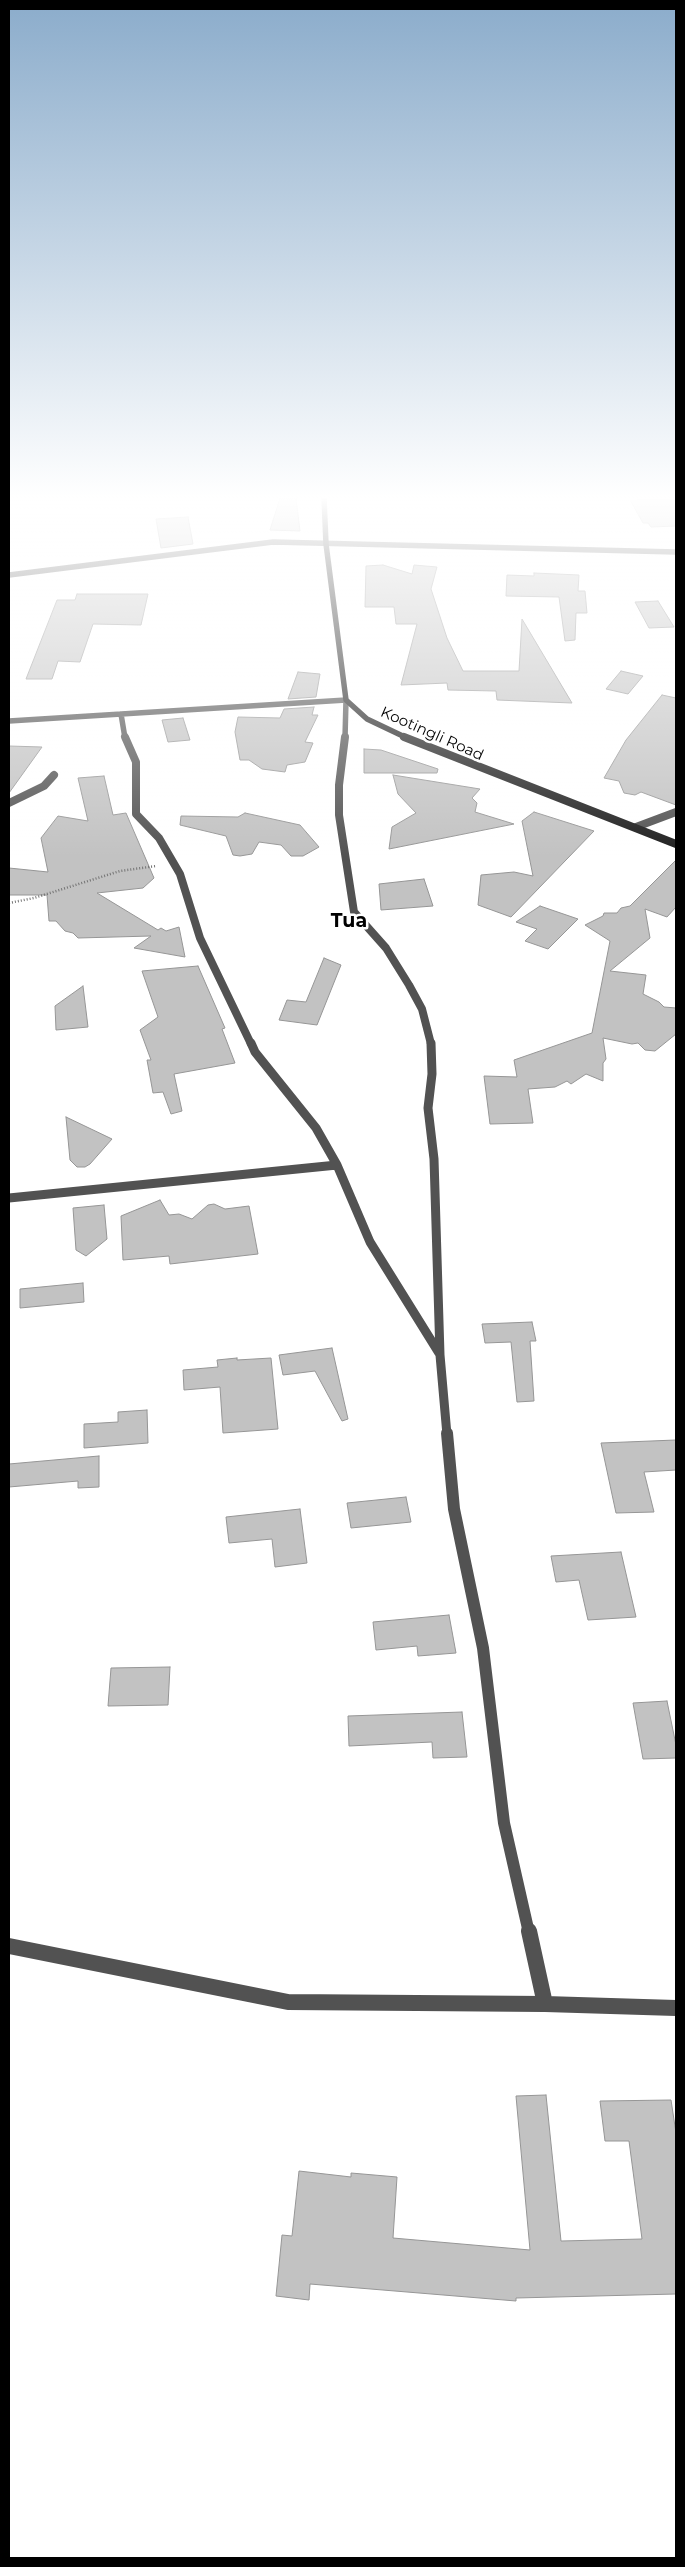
<!DOCTYPE html>
<style>
body{margin:0}
#map{position:relative;width:685px;height:2567px;overflow:hidden;background:#fff;font-family:Montserrat,sans-serif}
canvas{display:block}
.frame{position:absolute;inset:0;border:10px solid #000;pointer-events:none}
</style>
<div id="map">
<canvas width="685" height="2567"></canvas>
<div class="frame"></div>
</div>
<script>
const ctx = document.querySelector('canvas').getContext('2d');
ctx.lineJoin = 'round';
function fill(path, color) { ctx.fillStyle = color; ctx.fill(path, 'evenodd'); }
const poly = rows => new Path2D(rows.map(r => 'M' + r).join(''));
function stroke(path, color, width, dash) { ctx.strokeStyle = color; ctx.lineWidth = width; ctx.lineCap = dash ? 'butt' : 'round'; ctx.setLineDash(dash || []); ctx.stroke(path); }
function write(font, color, halo, rows, align = 'center') {
  ctx.font = font + ' Montserrat,sans-serif'; ctx.lineWidth = 5; ctx.setLineDash([]); ctx.textBaseline = 'middle'; ctx.strokeStyle = halo; ctx.fillStyle = color; for (const [text, x, y, turn = 0] of rows) {
    ctx.save(); ctx.translate(x, y); ctx.rotate((+turn || 0) * Math.PI / 180); ctx.textAlign = isNaN(turn) ? turn : align; if (halo) ctx.strokeText(text, 0, 0); ctx.fillText(text, 0, 0); ctx.restore();
  }
}
const building = poly([
 [280,498,296,498,300,531,270,530,280,498],
 [676,499,676,526,651,527,648,523,643,523,630,500,676,499],
 [188,517,193,544,161,548,156,519,188,517],
 [383,565,412,574,414,565,437,567,431,589,447,638,463,671,519,671,522,619,572,703,497,700,496,691,448,690,447,683,401,685,417,624,396,624,394,607,365,607,366,566,383,565],
 [534,573,579,575,578,591,585,591,587,613,576,613,575,640,565,641,559,597,506,596,507,575,534,576,534,573],
 [77,594,148,594,141,625,93,624,80,662,58,661,52,679,26,679,57,600,75,600,77,594],
 [658,601,674,627,649,628,635,602,658,601],
 [621,671,643,676,628,694,606,689,621,671],
 [298,672,320,674,316,697,288,699,298,672],
 [662,695,676,698,676,805,641,792,635,795,624,793,619,781,604,778,626,740,662,695],
 [314,707,312,715,318,715,305,742,313,743,305,762,287,765,285,772,262,769,249,760,240,760,235,732,238,717,280,718,284,709,314,707],
 [183,718,190,740,168,742,162,720,183,718],
 [9,746,42,747,9,793,9,746],
 [364,749,381,750,438,769,437,773,364,773,364,749],
 [393,775,480,789,472,798,477,803,475,812,514,824,389,849,392,827,416,813,398,794,393,775],
 [104,776,113,815,126,813,154,878,143,888,97,893,158,930,161,928,166,931,179,927,185,957,134,948,151,936,78,938,73,933,65,931,56,921,49,921,47,895,9,895,9,868,48,872,41,838,58,816,88,821,78,778,104,776],
 [534,812,594,831,511,917,478,905,481,875,514,872,533,876,522,821,534,812],
 [245,813,300,825,319,847,303,856,291,856,281,845,259,842,252,854,240,856,233,855,226,836,180,825,181,816,238,817,245,813],
 [676,860,676,907,667,917,645,909,650,938,610,971,646,975,643,994,659,1002,664,1007,676,1008,676,1034,655,1051,645,1050,638,1043,632,1044,603,1038,606,1059,603,1063,603,1081,586,1074,571,1084,567,1081,555,1087,528,1089,533,1123,490,1124,484,1076,517,1077,514,1060,592,1033,610,941,585,925,603,916,604,913,617,913,621,908,630,906,676,860],
 [424,879,433,906,381,910,379,884,424,879],
 [540,906,578,919,548,949,525,941,537,929,516,922,540,906],
 [324,958,341,965,317,1025,279,1020,287,1000,306,1002,324,958],
 [198,966,225,1028,222,1029,235,1063,174,1074,182,1111,171,1114,163,1092,153,1093,147,1060,151,1060,140,1030,158,1017,142,971,198,966],
 [83,986,88,1027,56,1030,55,1006,83,986],
 [66,1117,112,1139,90,1164,85,1167,77,1167,70,1160,66,1117],
 [160,1200,169,1215,179,1214,192,1219,208,1205,214,1204,225,1209,249,1206,258,1254,170,1264,169,1256,123,1260,121,1216,160,1200],
 [104,1205,107,1239,86,1256,76,1250,73,1208,104,1205],
 [83,1283,84,1302,20,1308,20,1289,83,1283],
 [532,1322,536,1341,530,1341,534,1401,517,1402,511,1342,485,1343,482,1324,532,1322],
 [332,1348,348,1419,342,1421,315,1371,283,1375,279,1355,332,1348],
 [237,1358,237,1360,271,1358,278,1429,223,1433,220,1387,184,1390,183,1370,218,1367,217,1360,237,1358],
 [147,1410,148,1443,84,1448,84,1424,118,1422,118,1412,147,1410],
 [676,1440,676,1470,644,1472,654,1512,616,1513,601,1443,676,1440],
 [99,1456,99,1487,78,1488,78,1481,9,1487,9,1464,99,1456],
 [406,1497,411,1522,351,1528,347,1503,406,1497],
 [300,1509,307,1563,275,1567,272,1539,229,1543,226,1517,300,1509],
 [621,1552,636,1617,588,1620,579,1580,556,1582,551,1556,621,1552],
 [449,1615,456,1653,418,1656,417,1646,376,1650,373,1622,449,1615],
 [170,1667,168,1705,108,1706,111,1668,170,1667],
 [667,1701,676,1745,676,1758,643,1759,633,1703,667,1701],
 [462,1712,467,1757,433,1758,432,1742,349,1746,348,1716,462,1712],
 [546,2095,561,2241,642,2239,629,2141,605,2141,600,2101,671,2100,676,2133,676,2294,516,2298,516,2301,310,2284,309,2300,276,2296,282,2235,292,2236,299,2171,351,2177,351,2173,397,2177,393,2238,530,2250,516,2096,546,2095]
]);
fill(building, '#c2c2c2');
stroke(building, '#969696', 1);
stroke(poly([
 [9,903,34,898,120,871,156,866]
]), '#747474', 2.5, [1, 2]);
stroke(poly([
 [9,575,273,542,676,552],
 [121,714,125,738],
 [9,721,346,700,345,738]
]), '#525252', 5.5);
stroke(poly([
 [125,737,136,762,136,814,159,838,180,874,200,938,251,1044],
 [345,737,339,785,339,815,354,912,386,948,409,985,422,1009,431,1044],
 [9,803,44,786,54,775],
 [636,827,676,812]
]), '#525252', 8);
stroke(poly([
 [251,1043,255,1052,316,1128,337,1165,370,1242,439,1353],
 [431,1043,432,1074,428,1108,434,1159,440,1355,447,1435],
 [9,1198,337,1165]
]), '#525252', 9);
stroke(poly([
 [447,1433,454,1509,483,1648,504,1823,529,1933]
]), '#525252', 12);
stroke(poly([
 [529,1931,545,2004],
 [9,1946,288,2002,545,2004,676,2008]
]), '#525252', 16);
stroke(poly([
 [324,498,326,544,346,700,367,719,407,738]
]), '#1f1f1f', 5.5);
stroke(poly([
 [404,737,676,844]
]), '#1f1f1f', 8);
const sky = ctx.createLinearGradient(0, 0, 0, 857);
sky.addColorStop(0, '#8baccb');
sky.addColorStop(0.58, '#fff');
sky.addColorStop(1, '#ffffff00');
ctx.fillStyle = sky;
ctx.fillRect(0, 0, 685, 857);
write('15px', '#000', '#fff', [
 ["Kootingli Road",432,734,24]
]);
write('bold 19px', '#000', '#fff', [
 ["Tua",349,921]
]);
</script>
